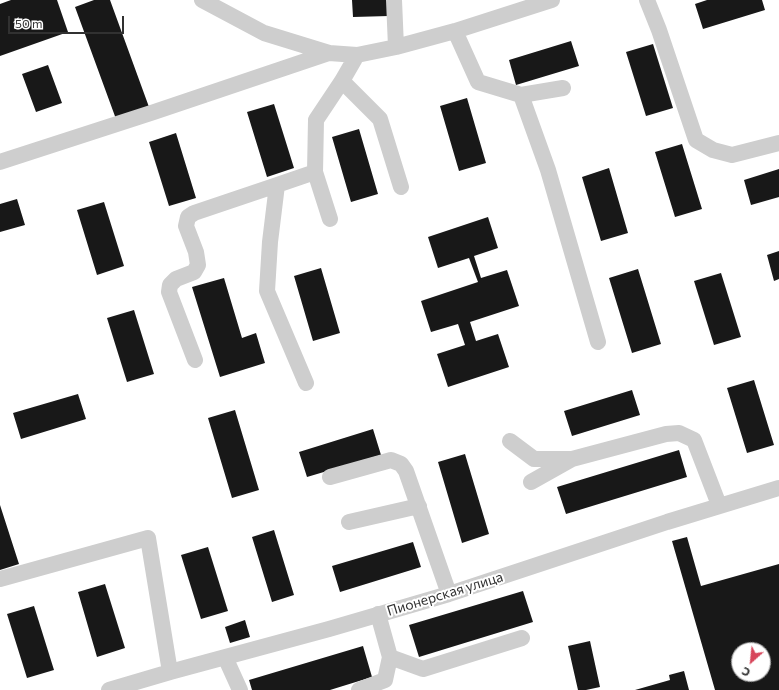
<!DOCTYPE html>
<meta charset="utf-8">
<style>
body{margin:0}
#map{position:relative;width:779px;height:690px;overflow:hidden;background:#fff;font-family:Commissioner,sans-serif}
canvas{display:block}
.north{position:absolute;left:731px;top:642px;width:40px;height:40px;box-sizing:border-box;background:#fff;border:1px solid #adadad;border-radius:50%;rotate:207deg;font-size:11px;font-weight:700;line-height:16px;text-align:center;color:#313131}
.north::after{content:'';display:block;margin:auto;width:14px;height:18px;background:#d7455a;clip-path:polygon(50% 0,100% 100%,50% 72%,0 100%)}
.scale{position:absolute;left:8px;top:16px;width:116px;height:18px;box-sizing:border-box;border:2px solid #313131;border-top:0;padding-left:5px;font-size:12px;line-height:14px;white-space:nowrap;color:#313131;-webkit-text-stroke:3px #fff;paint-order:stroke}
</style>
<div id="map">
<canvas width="779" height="690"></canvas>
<div class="north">С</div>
<div class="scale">50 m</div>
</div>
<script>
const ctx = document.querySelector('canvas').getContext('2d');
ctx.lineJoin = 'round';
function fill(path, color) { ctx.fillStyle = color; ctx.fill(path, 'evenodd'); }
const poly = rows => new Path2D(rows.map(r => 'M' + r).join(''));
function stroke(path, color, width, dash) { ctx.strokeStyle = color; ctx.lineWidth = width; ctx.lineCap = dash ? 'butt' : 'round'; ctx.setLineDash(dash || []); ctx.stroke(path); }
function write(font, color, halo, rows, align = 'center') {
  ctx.font = font + ' Commissioner,sans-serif'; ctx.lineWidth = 4; ctx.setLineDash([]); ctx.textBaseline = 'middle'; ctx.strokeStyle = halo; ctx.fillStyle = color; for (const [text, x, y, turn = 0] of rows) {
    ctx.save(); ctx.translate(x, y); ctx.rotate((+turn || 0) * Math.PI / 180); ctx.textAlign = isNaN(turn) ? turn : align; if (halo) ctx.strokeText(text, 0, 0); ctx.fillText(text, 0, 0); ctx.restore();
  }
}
fill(poly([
 [11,0,57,0,68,32,0,56,0,4],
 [94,0,110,0,149,107,116,119,75,7],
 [352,0,388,0,389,16,353,17],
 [707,0,762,0,765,10,703,29,695,4],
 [571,41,579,66,516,85,509,60],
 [653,44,673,108,646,116,626,52],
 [48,65,62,103,36,112,22,74],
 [467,98,486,163,459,171,440,106],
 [274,104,294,168,267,177,247,112],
 [359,129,378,194,351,202,332,137],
 [176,133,196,198,169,206,149,142],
 [682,144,702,209,675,217,655,152],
 [609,168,628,233,601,241,582,177],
 [779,169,779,197,751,205,744,180],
 [17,199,25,225,0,232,0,204],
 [104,202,124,266,97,275,77,210],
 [488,217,498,248,474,256,481,278,507,270,519,306,470,322,476,341,498,334,509,367,448,387,437,354,465,345,458,324,431,332,421,301,478,282,469,258,438,268,428,237],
 [779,251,779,279,774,281,767,255],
 [321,268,340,333,313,341,294,276],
 [638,269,661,344,632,353,609,278],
 [721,273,741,337,714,345,694,281],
 [224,278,242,338,256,333,265,363,220,377,192,287],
 [134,310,154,374,127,382,107,318],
 [754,380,774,445,747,453,727,388],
 [632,390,640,415,572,436,564,411],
 [78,394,86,419,21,439,13,413],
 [235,410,259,490,232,498,208,418],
 [373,429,381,455,307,477,299,452],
 [679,450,687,477,566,514,557,487],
 [465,454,489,534,462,543,438,462],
 [0,505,19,564,0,570],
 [274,530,294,595,272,602,252,537],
 [687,537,701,586,779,564,779,690,715,690,672,541],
 [739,650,763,650,763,674,739,674],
 [413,542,421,567,340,592,332,566],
 [208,547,228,611,201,619,181,555],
 [105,584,125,648,97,657,78,592],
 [523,591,533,622,419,657,409,625],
 [34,606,54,670,27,678,7,614],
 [245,620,250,637,230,643,225,627],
 [590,641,600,687,586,690,578,690,568,646],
 [363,646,372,677,330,690,252,690,249,680],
 [684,671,689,690,635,690,670,680,669,675]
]), '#181818');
stroke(poly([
 [202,0,264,33,329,53,357,55,396,47,455,31,552,0],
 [394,0,396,47],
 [647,0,659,30,696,140,713,150,732,155,779,143],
 [455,31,478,82,521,95,563,88],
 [342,81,380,119,401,187],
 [521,95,548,170,598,342],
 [0,162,154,112,329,53],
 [315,172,330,219],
 [195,360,169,292,170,285,176,279,194,272,198,265,196,252,186,226,188,217,194,213,277,185],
 [306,383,267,291,270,242,277,185,315,172,316,120,342,81,357,55],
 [510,441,534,459,570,459],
 [330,477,391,460,401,464,406,471,449,594],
 [531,482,572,459,666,434,679,433,694,440,719,505],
 [349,522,419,506],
 [0,579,148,538,170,672],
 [225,657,240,690],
 [390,657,423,669,522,638],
 [109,690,170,672,329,629,449,594,667,522,779,488],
 [359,690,385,680,390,657,378,614]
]), '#cecece', 16);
write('14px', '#313131', '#fff', [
 ["Пионерская улица",445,594,-17]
]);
</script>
